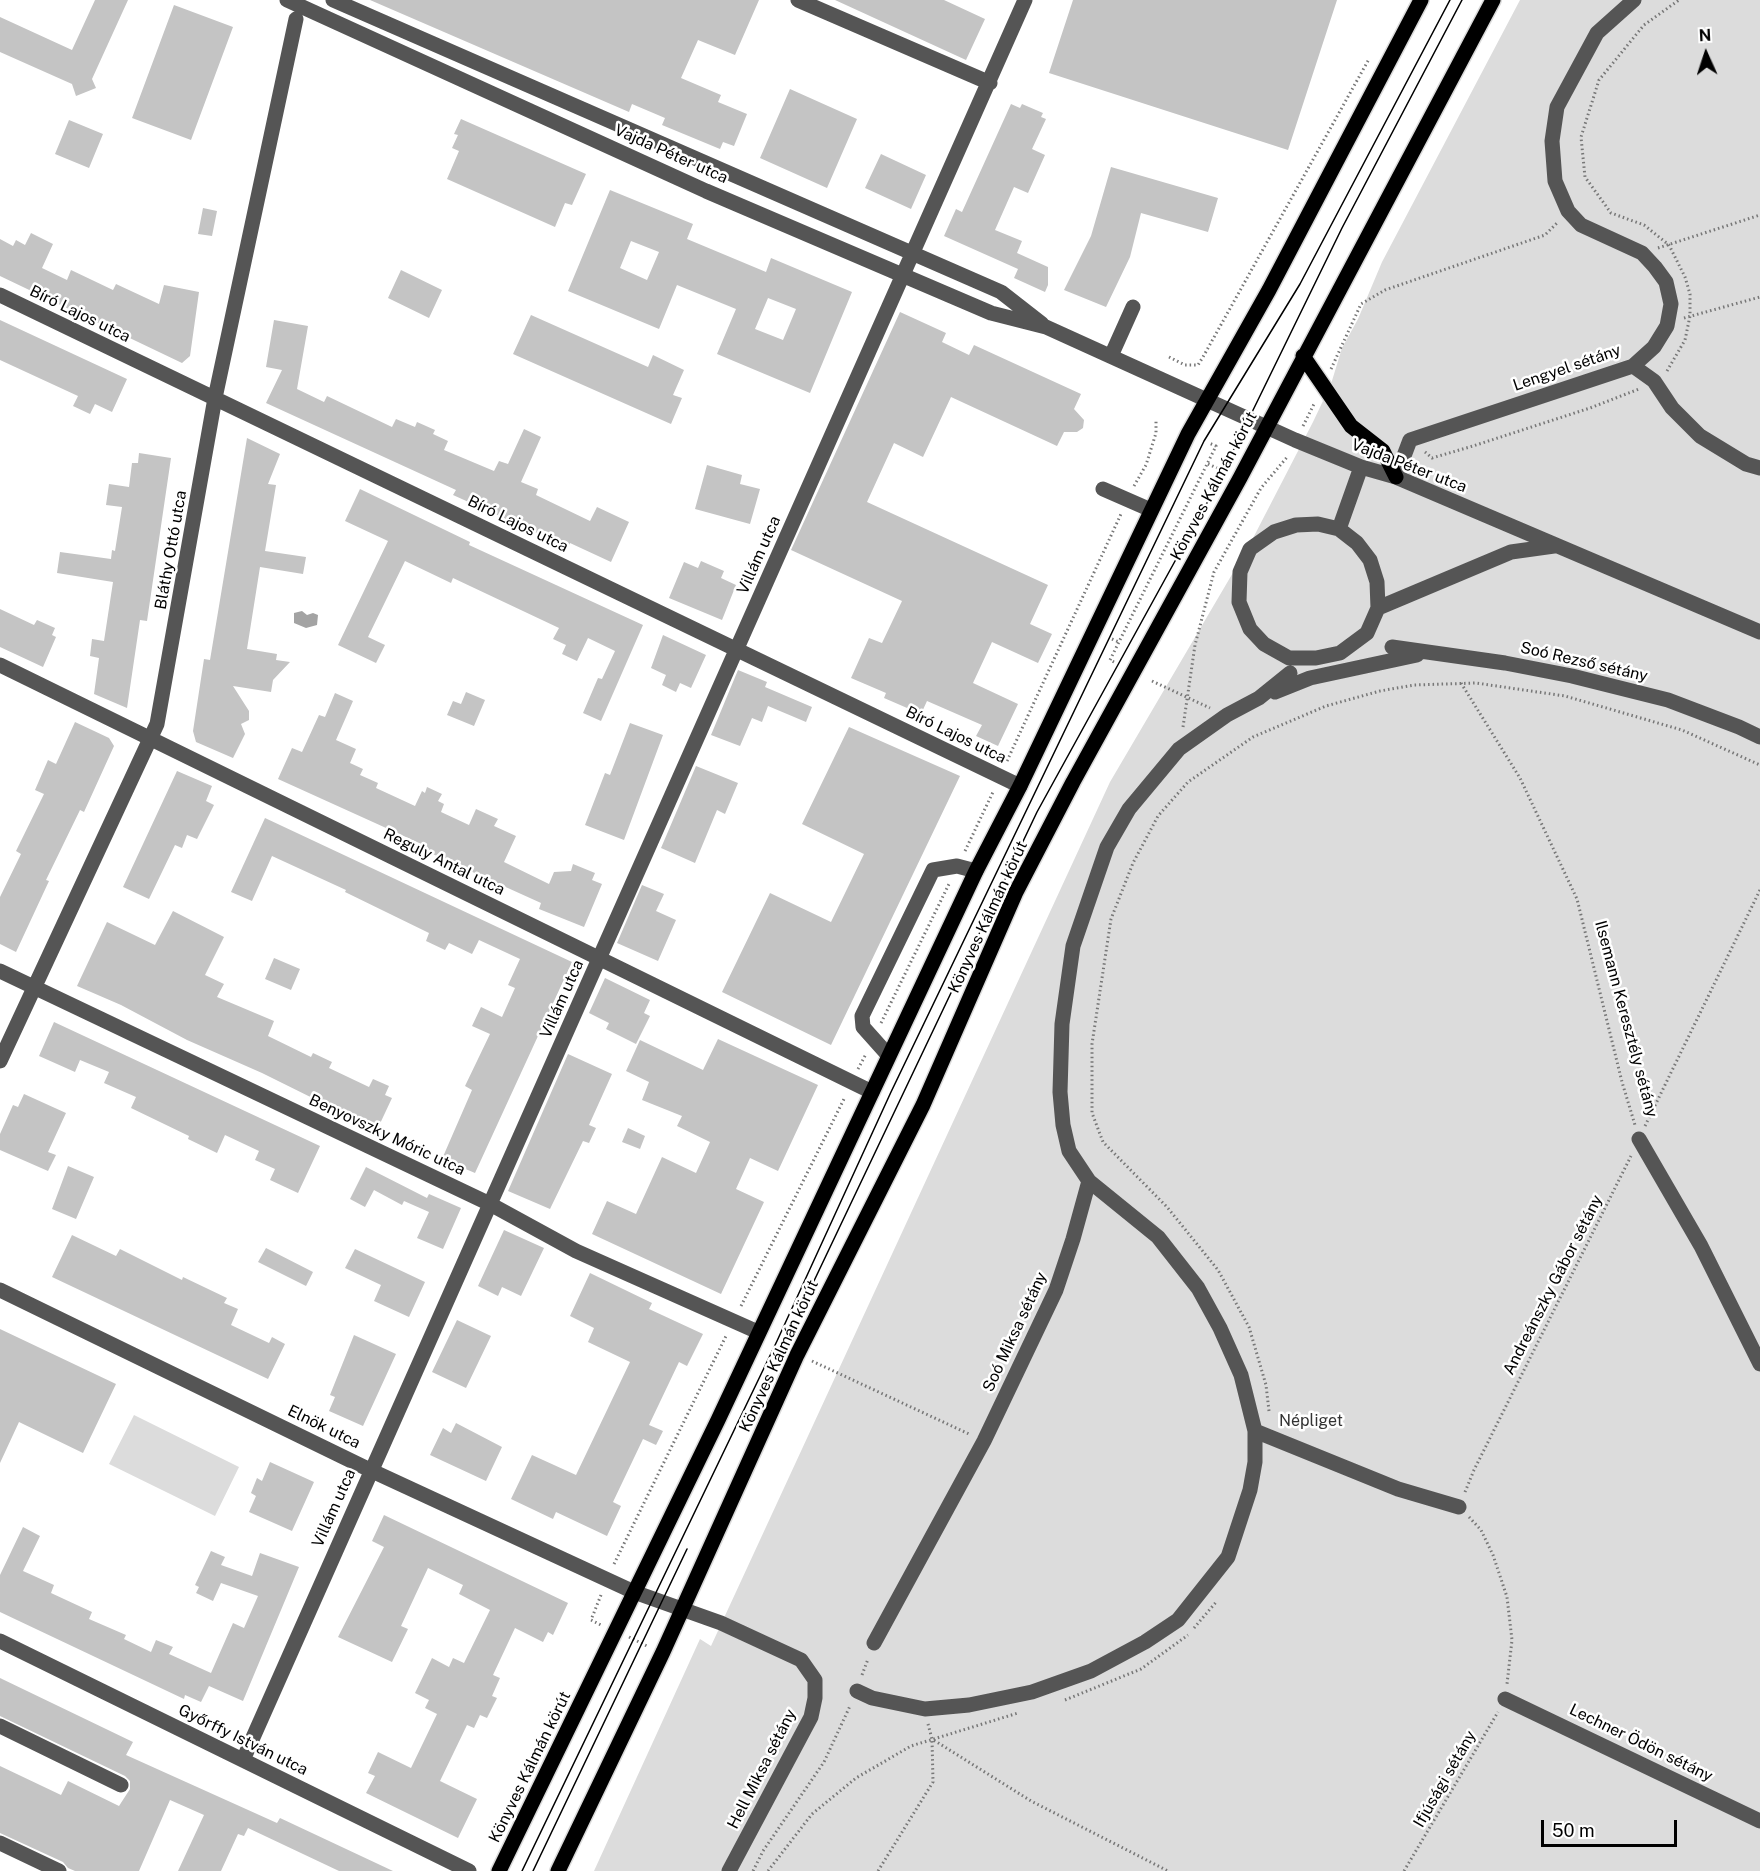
<!DOCTYPE html>
<meta charset="utf-8">
<style>
body{margin:0}
#map{position:relative;width:1760px;height:1871px;overflow:hidden;background:#fff;font-family:"Public Sans",sans-serif}
canvas{display:block}
.north{position:absolute;left:1676px;top:24px;width:60px;height:60px;-webkit-text-stroke:4px #fff;paint-order:stroke;rotate:357deg;font-size:16px;font-weight:700;line-height:24px;text-align:center;color:#000}
.north::after{content:'';display:block;margin:auto;width:21px;height:27px;background:#000;clip-path:polygon(50% 0,100% 100%,50% 72%,0 100%)}
.scale{position:absolute;left:1541px;top:1820px;width:136px;height:27px;box-sizing:border-box;border:3px solid #000;border-top:0;padding-left:8px;font-size:18px;line-height:21px;white-space:nowrap;color:#000;-webkit-text-stroke:4px #fff;paint-order:stroke}
</style>
<div id="map">
<canvas width="1760" height="1871"></canvas>
<div class="north">N</div>
<div class="scale">50 m</div>
</div>
<script>
const ctx = document.querySelector('canvas').getContext('2d');
ctx.lineJoin = 'round';
function fill(path, color) { ctx.fillStyle = color; ctx.fill(path, 'evenodd'); }
const poly = rows => new Path2D(rows.map(r => 'M' + r).join(''));
function stroke(path, color, width, dash) { ctx.strokeStyle = color; ctx.lineWidth = width; ctx.lineCap = dash ? 'butt' : 'round'; ctx.setLineDash(dash || []); ctx.stroke(path); }
function write(font, color, halo, rows, align = 'center') {
  ctx.font = font + ' "Public Sans",sans-serif'; ctx.lineWidth = 5; ctx.setLineDash([]); ctx.textBaseline = 'middle'; ctx.strokeStyle = halo; ctx.fillStyle = color; for (const [text, x, y, turn = 0] of rows) {
    ctx.save(); ctx.translate(x, y); ctx.rotate((+turn || 0) * Math.PI / 180); ctx.textAlign = isNaN(turn) ? turn : align; if (halo) ctx.strokeText(text, 0, 0); ctx.fillText(text, 0, 0); ctx.restore();
  }
}
fill(poly([
 [1520,0,1760,0,1760,1871,594,1871,700,1639,711,1646,1110,782,1251,542,1313,422,1331,384,1342,348,1358,319,1382,262],
 [134,1415,239,1467,215,1516,109,1464]
]), '#dcdcdc');
fill(poly([
 [302,611,307,615,313,613,318,615,317,625,306,628,294,623,294,613]
]), '#a3a3a3');
fill(poly([
 [95,0,128,0,92,79,96,88,76,96,72,84,0,52,0,17,72,50],
 [370,0,759,0,735,55,698,40,681,78,721,95,718,102,747,114,734,146,723,142,720,149,662,125,665,118,632,104,629,112],
 [835,0,944,0,985,19,966,60],
 [1073,0,1337,0,1288,150,1049,73],
 [174,5,233,27,191,140,132,118],
 [790,89,857,119,827,188,760,158],
 [1011,104,1020,108,1022,104,1043,113,1041,117,1046,119,1032,149,1045,155,1028,193,1014,187,995,230,1022,241,1017,253,1048,267,1048,285,1045,292,1014,278,1018,269,944,236,956,209,962,212],
 [461,119,586,174,572,205,565,203,555,227,447,179,459,151,452,148,458,135,454,134],
 [69,120,103,134,89,168,55,154],
 [881,154,926,175,911,209,865,188],
 [1111,167,1218,198,1208,232,1141,213,1130,257,1106,307,1064,290,1091,236],
 [610,190,693,224,687,239,766,272,771,258,852,292,810,393,717,354,736,309,677,285,659,329,568,291],
 [631,241,659,252,647,280,620,268],
 [768,298,796,309,783,340,755,329],
 [203,208,217,211,212,236,198,234],
 [31,233,53,244,42,268,67,280,71,270,113,290,116,284,159,304,164,285,199,292,190,356,182,363,0,276,0,239,13,246,16,240,25,245],
 [401,270,442,290,429,318,388,298],
 [900,312,946,333,942,342,969,355,974,345,1081,394,1074,409,1084,420,1083,428,1077,432,1064,432,1057,446,951,397,923,457,894,443,867,502,1048,585,1030,624,1052,634,1038,663,992,642,973,683,1018,704,998,746,976,736,982,725,927,701,921,714,884,698,886,693,851,678,869,638,882,643,902,601,791,550],
 [531,315,648,367,653,355,684,370,673,395,682,398,671,424,513,354],
 [0,320,127,379,112,412,95,404,90,414,73,406,78,396,0,360],
 [274,320,308,326,297,389,324,402,327,396,392,427,396,419,415,427,417,422,435,430,433,434,448,441,444,450,494,471,499,461,508,464,524,429,541,437,521,482,538,489,536,495,590,521,597,507,629,522,611,562,570,543,568,547,453,495,456,490,266,403,282,370,266,367],
 [247,438,280,454,268,484,276,485,265,551,306,557,303,574,260,567,247,649,277,654,276,660,290,662,273,680,271,692,233,686,249,711,249,720,241,724,245,734,233,758,196,742,193,731,204,659,210,660],
 [139,453,171,458,147,621,140,620,127,708,94,694,99,658,90,656,92,639,104,641,113,582,57,573,60,552,111,559,112,550,115,551,122,507,106,505,109,484,129,487,132,463,138,463],
 [707,465,742,475,740,484,760,489,750,524,695,509],
 [360,489,470,542,469,545,643,625,601,721,583,713,598,678,602,679,615,651,588,638,577,661,562,654,566,645,553,639,559,628,453,578,451,583,405,561,368,637,385,645,376,663,338,645,388,541,345,521],
 [701,561,724,571,721,578,736,585,722,620,669,598,684,562,698,568],
 [0,609,34,625,37,620,55,628,52,635,56,637,43,667,0,647],
 [663,635,706,655,691,688,680,683,676,692,662,685,666,675,651,668],
 [738,670,767,682,765,687,812,707,806,722,768,706,762,722,752,718,740,746,711,735],
 [466,692,485,700,474,726,447,715,453,701,461,704],
 [335,693,353,701,336,740,356,749,350,763,363,769,360,775,378,783,376,788,415,806,422,791,425,793,427,787,442,794,438,801,444,804,441,812,469,825,476,809,498,819,494,826,516,836,504,862,549,884,554,872,571,871,573,864,595,873,592,880,602,884,584,927,539,909,541,903,426,851,428,847,278,779,292,748,302,752,319,715,325,717],
 [75,722,109,738,114,746,84,812,80,810,46,880,49,881,16,952,0,944,0,897,21,854,16,851,44,794,35,790,48,760,56,764],
 [630,723,663,735,624,840,585,825,605,773,610,775],
 [849,727,960,776,831,1045,722,992,770,893,831,922,864,854,802,824],
 [696,766,738,783,725,814,717,810,695,863,661,848],
 [177,771,212,786,206,801,214,805,197,839,187,835,182,848,175,845,149,899,123,887],
 [265,818,572,962,475,1173,442,1159,472,1090,465,1086,490,1034,472,1026,481,1007,502,1017,515,988,508,985,520,959,479,940,472,954,449,943,445,950,426,941,429,933,345,892,346,890,272,856,252,901,231,892],
 [642,885,664,894,656,911,676,920,658,961,617,943],
 [173,911,224,937,205,975,224,984,217,997,274,1021,268,1036,311,1057,313,1053,332,1062,329,1068,369,1087,373,1079,389,1086,385,1095,392,1098,377,1130,262,1073,187,1040,121,1005,77,986,107,922,155,945],
 [274,958,300,969,291,990,265,979],
 [605,978,650,1000,644,1013,650,1016,636,1044,606,1029,609,1023,589,1013],
 [54,1022,320,1146,298,1193,270,1180,275,1169,255,1160,259,1151,225,1135,217,1153,188,1139,189,1136,131,1108,136,1097,104,1083,109,1072,80,1060,75,1072,39,1056],
 [718,1039,818,1085,778,1171,750,1158,736,1189,764,1202,721,1294,592,1234,607,1201,636,1214,662,1157,696,1173,710,1142,677,1126,682,1116,642,1100,649,1082,626,1071,640,1040,703,1070],
 [568,1054,612,1074,589,1125,596,1128,589,1143,583,1141,550,1209,508,1191],
 [24,1094,66,1113,48,1152,56,1155,48,1171,0,1150,0,1134,13,1105,18,1107],
 [628,1128,645,1136,640,1149,622,1142],
 [68,1166,94,1177,76,1219,52,1209],
 [366,1167,427,1198,429,1194,461,1208,443,1249,417,1238,429,1212,404,1201,402,1205,374,1190,365,1207,350,1199],
 [504,1230,544,1248,521,1296,502,1287,498,1296,478,1286],
 [72,1235,116,1256,120,1249,182,1280,183,1277,227,1298,224,1303,238,1309,231,1325,269,1343,272,1337,285,1344,268,1379,52,1277],
 [266,1248,313,1272,306,1286,258,1262],
 [355,1249,425,1282,409,1317,374,1301,381,1285,345,1268],
 [590,1273,652,1303,649,1309,703,1334,687,1366,679,1362,649,1425,663,1431,656,1445,643,1439,613,1502,621,1506,607,1536,556,1512,553,1519,511,1499,532,1455,576,1475,630,1362,588,1342,594,1328,570,1316],
 [457,1320,491,1336,466,1388,432,1372],
 [0,1329,116,1384,83,1453,19,1422,0,1463],
 [354,1335,396,1354,363,1426,329,1411,335,1397,330,1395],
 [456,1423,502,1447,486,1481,430,1455,443,1428,451,1433],
 [270,1462,314,1482,292,1531,249,1512,256,1496,251,1493,257,1478,262,1481],
 [384,1515,568,1603,553,1635,548,1632,543,1642,515,1628,493,1675,500,1678,492,1696,497,1698,487,1718,480,1715,474,1728,467,1725,440,1781,477,1799,458,1838,366,1793,375,1776,368,1773,378,1752,411,1768,437,1714,425,1708,429,1700,415,1693,432,1658,449,1667,453,1658,464,1663,490,1610,459,1594,463,1585,428,1568,401,1626,408,1629,392,1662,338,1637,384,1547,372,1541],
 [23,1527,40,1536,23,1571,54,1585,51,1593,92,1612,89,1619,126,1635,124,1639,151,1652,156,1640,173,1647,169,1654,211,1673,233,1623,244,1628,258,1596,221,1583,213,1601,196,1593,199,1587,195,1585,211,1551,225,1557,221,1565,252,1576,260,1553,299,1567,243,1701,209,1686,201,1702,185,1695,184,1699,0,1612,0,1575],
 [0,1678,133,1742,126,1755,277,1823,280,1818,393,1871,339,1871,248,1828,244,1836,238,1834,221,1871,178,1871,204,1815,170,1800,139,1871,75,1871,68,1868,63,1862,0,1833,0,1766,61,1795,68,1781,119,1806,130,1789,130,1781,125,1776,0,1716]
]), '#c4c4c4');
const major = poly([
 [1303,356,1351,426,1383,451,1396,477],
 [499,1871,718,1420,976,871,1020,786,1188,434,1269,290,1421,0],
 [558,1871,663,1652,797,1355,923,1105,1016,892,1073,782,1240,478,1493,0]
]);
stroke(major, '#dbdbdb', 18);
stroke(poly([
 [1658,248,1760,215],
 [1684,318,1760,297],
 [1169,357,1185,365,1198,365,1203,357,1369,59],
 [1331,369,1361,304,1385,290,1545,235,1558,222],
 [1667,371,1685,340,1690,316,1690,294,1685,277,1669,245,1644,225,1611,213,1585,177,1581,137,1599,80,1644,25,1679,0],
 [1303,426,1315,402],
 [1425,452,1432,458,1473,446,1590,408,1639,389],
 [1208,464,1217,468],
 [1134,486,1146,465,1156,433,1156,419],
 [1112,639,1119,642],
 [1114,662,1110,660,1216,446,1209,443],
 [1152,681,1210,708],
 [1461,683,1520,778,1577,899,1622,1082,1635,1125],
 [1183,727,1195,645,1214,572,1261,488,1288,456],
 [1007,761,1121,514],
 [965,851,993,792],
 [881,1023,949,884],
 [858,1069,866,1054],
 [1645,1126,1760,890],
 [741,1306,845,1097],
 [812,1361,969,1434],
 [1269,1411,1266,1385,1249,1327,1218,1270,1167,1207,1103,1142,1092,1113,1092,1044,1111,919,1133,863,1158,816,1188,782,1253,737,1326,706,1380,691,1414,685,1476,683,1565,696,1682,730,1760,765],
 [1465,1492,1474,1470,1631,1156],
 [1469,1517,1481,1530,1493,1555,1507,1597,1512,1640,1507,1684],
 [614,1564,726,1336],
 [601,1595,591,1620,601,1625],
 [1194,1628,1217,1601],
 [629,1637,647,1646],
 [862,1675,868,1659],
 [1065,1700,1141,1669,1188,1635],
 [928,1724,932,1739,1031,1801,1168,1871],
 [753,1871,763,1851,824,1762,850,1706],
 [768,1871,812,1814,856,1778,911,1746,1018,1713],
 [878,1871,933,1782,932,1739],
 [1404,1871,1498,1712]
]), '#777', 3, [1.5, 3]);
stroke(poly([
 [287,0,706,191,991,313,1046,327,1295,440,1361,467,1396,477,1760,632],
 [333,0,1001,292,1042,324],
 [798,0,990,83],
 [0,295,1020,786],
 [1111,356,1133,307],
 [1633,366,1654,381,1672,408,1700,436,1746,464,1760,468],
 [1396,477,1410,440,1633,366,1654,347,1667,326,1671,304,1666,282,1655,267,1642,253,1581,225,1568,211,1555,181,1552,141,1557,107,1597,33,1634,0],
 [1103,489,1151,510],
 [1318,524,1339,529,1357,543,1370,560,1377,582,1378,608,1367,633,1340,653,1316,658,1289,658,1264,644,1250,629,1239,602,1240,572,1250,549,1274,532,1296,525,1318,524],
 [1339,529,1361,467],
 [1378,608,1511,552,1554,546],
 [1392,647,1505,663,1572,676,1668,700,1739,727,1760,737],
 [0,665,872,1092],
 [1275,692,1310,678,1417,655],
 [0,971,490,1204,576,1251,758,1332],
 [888,1055,863,1027,862,1016,933,870,957,866,976,871],
 [0,1061,157,724,215,398,296,19],
 [1639,1139,1701,1246,1760,1364],
 [0,1290,370,1470,634,1592,721,1623,801,1660,815,1680,815,1698,811,1717,729,1871],
 [1255,1431,1398,1489,1459,1507],
 [0,1641,469,1871],
 [874,1643,984,1441,1056,1290,1073,1239,1089,1181,1069,1151,1063,1125,1060,1092,1062,1024,1073,946,1107,847,1129,809,1179,749,1227,715,1259,698,1290,673],
 [857,1691,872,1698,925,1709,969,1705,1032,1692,1091,1671,1145,1642,1178,1620,1228,1557,1250,1490,1255,1462,1255,1431,1241,1375,1220,1328,1198,1288,1158,1237,1089,1181],
 [1505,1699,1760,1821],
 [0,1726,121,1785],
 [243,1760,1025,0],
 [0,1843,59,1871]
]), '#555', 15);
stroke(major, '#000', 15);
stroke(poly([
 [813,1283,1037,812,1213,492,1342,228,1462,0],
 [522,1871,777,1341,891,1092,1204,441,1300,284,1450,0],
 [533,1871,687,1549]
]), '#000', 1.5);
write('16px', '#000', '#fff', [
 ["Vajda Péter utca",671,154,24],
 ["Bíró Lajos utca",80,314,26],
 ["Lengyel sétány",1567,368,-19],
 ["Vajda Péter utca",1409,466,21],
 ["Könyves Kálmán körút",1214,486,-62],
 ["Bíró Lajos utca",518,524,26],
 ["Bláthy Ottó utca",171,550,-80],
 ["Villám utca",759,555,-66],
 ["Soó Rezső sétány",1584,662,13],
 ["Bíró Lajos utca",956,735,26],
 ["Reguly Antal utca",444,862,26],
 ["Könyves Kálmán körút",988,917,-65],
 ["Villám utca",562,999,-66],
 ["Ilsemann Keresztély sétány",1626,1019,75],
 ["Benyovszky Móric utca",387,1135,25],
 ["Andreánszky Gábor sétány",1553,1285,-63],
 ["Soó Miksa sétány",1015,1332,-65],
 ["Könyves Kálmán körút",779,1356,-65],
 ["Elnök utca",324,1427,26],
 ["Villám utca",334,1508,-66],
 ["Győrffy István utca",243,1740,26],
 ["Lechner Ödön sétány",1641,1743,26],
 ["Könyves Kálmán körút",530,1767,-64],
 ["Hell Miksa sétány",762,1769,-63],
 ["Ifjúsági sétány",1445,1779,-60]
]);
write('16px', '#333', '#fff', [
 ["Népliget",1311,1421]
]);
</script>
